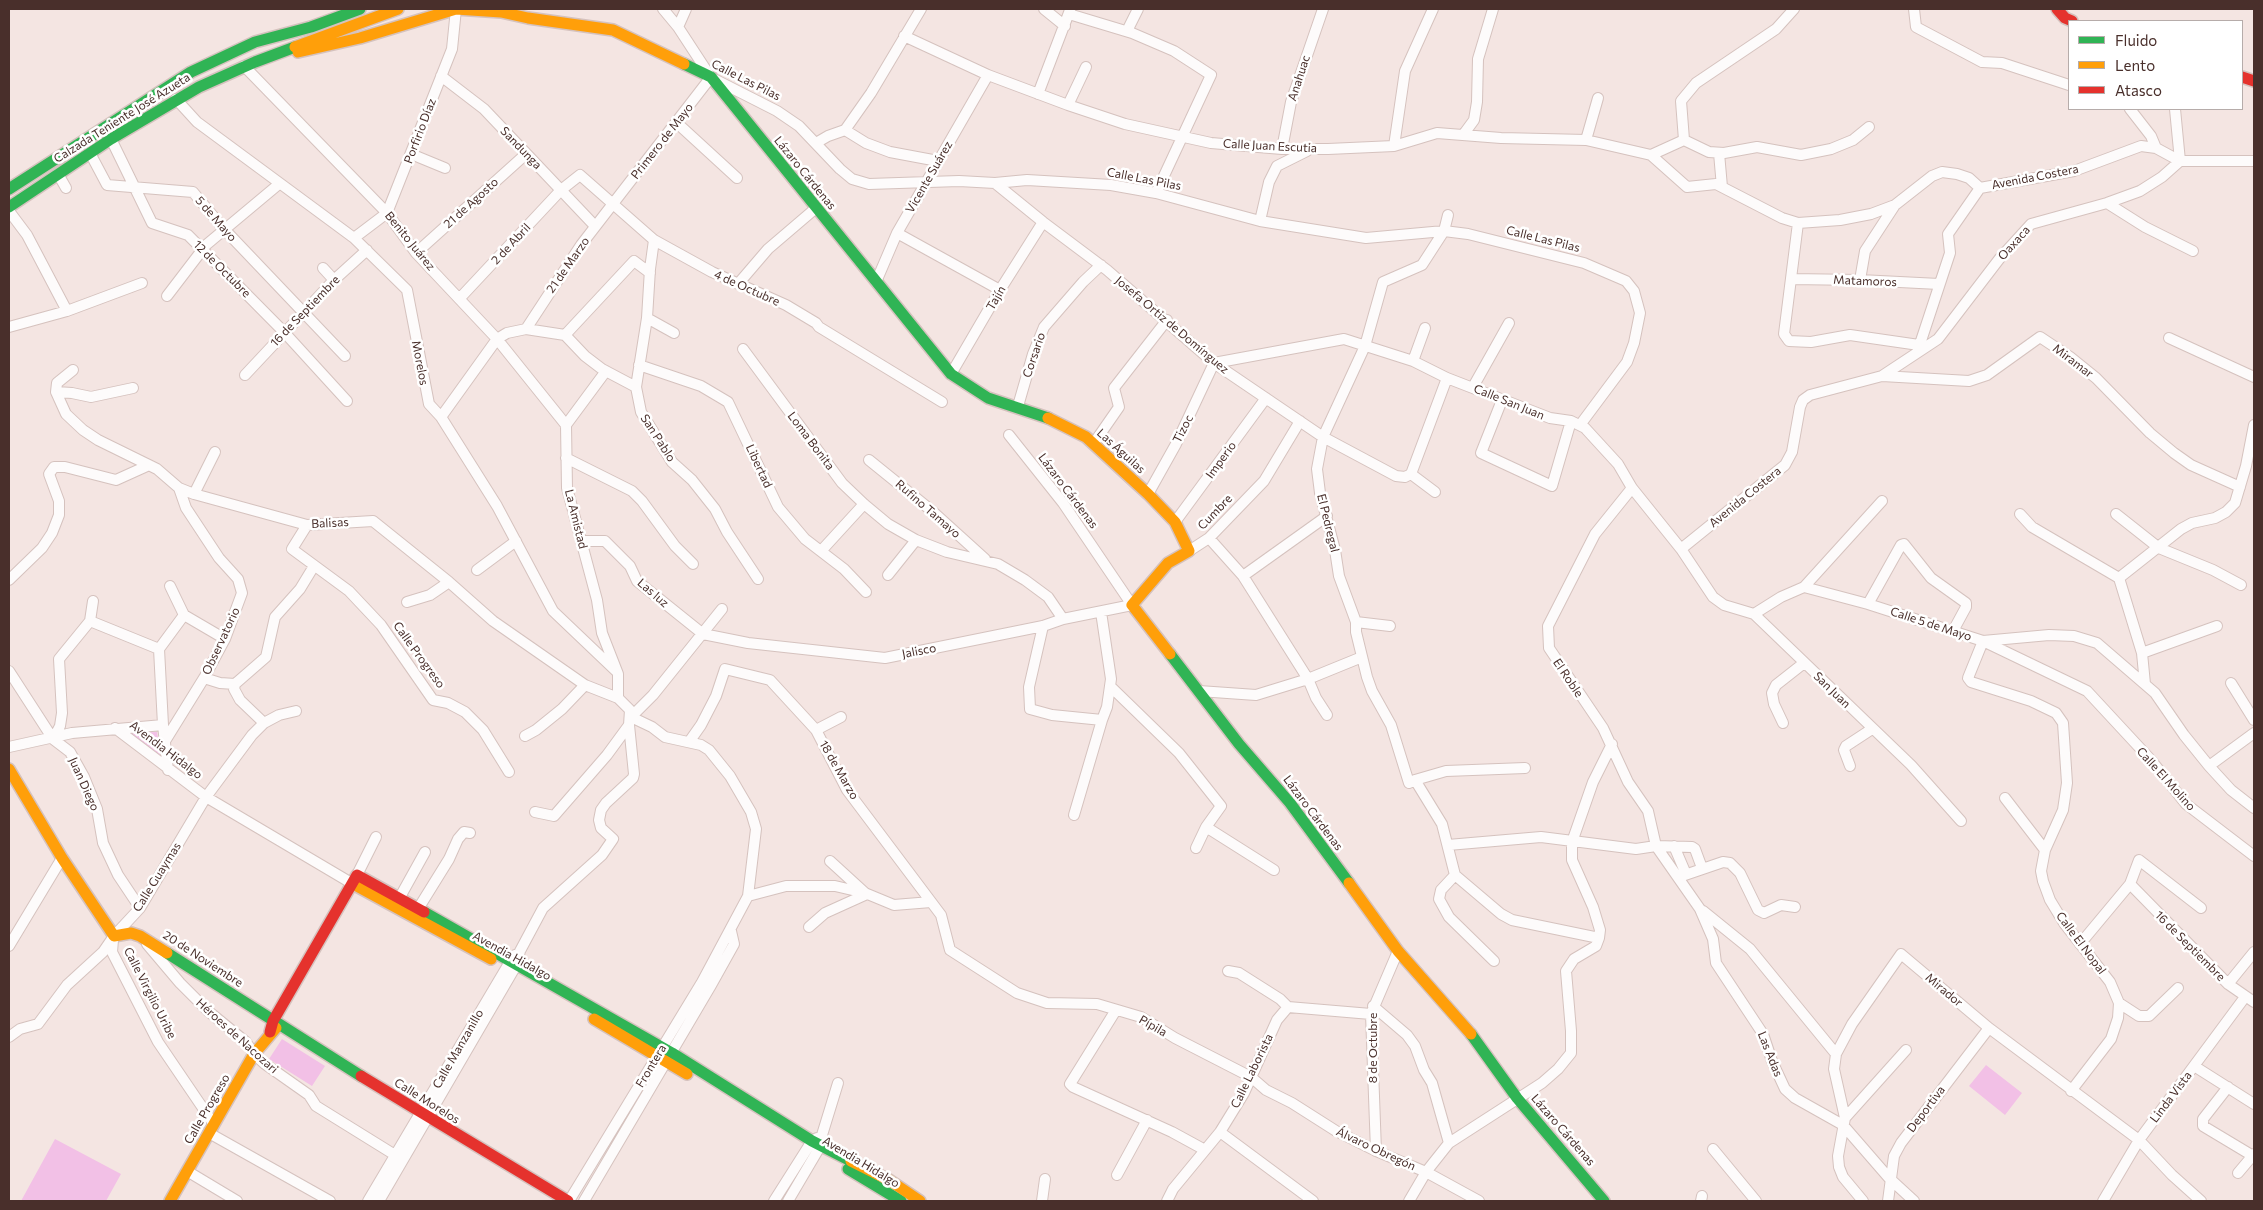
<!DOCTYPE html>
<meta charset="utf-8">
<style>
body{margin:0}
#map{position:relative;width:2263px;height:1210px;overflow:hidden;background:#f4e5e2;font-family:Commissioner,sans-serif}
canvas{display:block}
.frame{position:absolute;inset:0;border:10px solid #492f2b;pointer-events:none}
.legend{position:absolute;left:2068px;top:20px;width:175px;height:90px;box-sizing:border-box;background:#fff;border:1px solid #b6acaa;margin:0;padding:6px 9px;list-style:none;font-size:15px;color:#492f2b}
.legend li{display:flex;align-items:center;gap:10px;height:25px}
.legend b{width:25px;border:1px solid #b6acaa}
</style>
<div id="map">
<canvas width="2263" height="1210"></canvas>
<div class="frame"></div>
<ul class="legend">
<li><b style="height:6px;background:#30b455"></b>Fluido</li>
<li><b style="height:6px;background:#ff9f0a"></b>Lento</li>
<li><b style="height:6px;background:#e5322d"></b>Atasco</li>
</ul>
</div>
<script>
const ctx = document.querySelector('canvas').getContext('2d');
ctx.lineJoin = 'round';
function fill(path, color) { ctx.fillStyle = color; ctx.fill(path, 'evenodd'); }
const poly = rows => new Path2D(rows.map(r => 'M' + r).join(''));
function stroke(path, color, width, dash) { ctx.strokeStyle = color; ctx.lineWidth = width; ctx.lineCap = dash ? 'butt' : 'round'; ctx.setLineDash(dash || []); ctx.stroke(path); }
function write(font, color, halo, rows, align = 'center') {
  ctx.font = font + ' Commissioner,sans-serif'; ctx.lineWidth = 5; ctx.setLineDash([]); ctx.textBaseline = 'middle'; ctx.strokeStyle = halo; ctx.fillStyle = color; for (const [text, x, y, turn = 0] of rows) {
    ctx.save(); ctx.translate(x, y); ctx.rotate((+turn || 0) * Math.PI / 180); ctx.textAlign = isNaN(turn) ? turn : align; if (halo) ctx.strokeText(text, 0, 0); ctx.fillText(text, 0, 0); ctx.restore();
  }
}
fill(poly([
 [157,732,161,758,129,733],
 [282,1039,325,1066,312,1086,269,1059],
 [1986,1065,2022,1093,2005,1115,1969,1086],
 [55,1139,121,1174,106,1201,21,1201]
]), '#f2c0e6');
const street = poly([
 [663,9,678,27,710,76],
 [1044,9,1065,26],
 [1914,9,1916,27,1982,62,2002,63,2069,85],
 [1069,14,1132,33,1174,51,1211,75,1156,193],
 [678,27,686,9],
 [1127,31,1138,9],
 [904,36,988,75,1068,105,1125,124,1211,143,1282,149,1328,149,1394,146,1437,133,1501,138,1586,140,1651,155,1684,140],
 [244,66,387,213,416,253,497,339,566,425],
 [441,76,484,109,595,226],
 [716,80,777,111,799,126,840,169,852,179,869,184,959,181,995,183,1027,180,1111,185,1156,193,1260,221,1366,238,1444,231,1468,234,1584,263,1626,281,1634,291,1640,313,1634,343,1627,362,1580,425],
 [1038,94,1070,10],
 [176,99,197,122,354,238,407,290,429,404,441,417,497,506,553,611,616,671],
 [1068,105,1086,67],
 [2130,109,2151,136,2156,148],
 [2175,109,2180,161],
 [677,123,737,178],
 [845,130,866,143,890,152,938,161],
 [1463,135,1474,120,1477,102,1478,59,1493,9],
 [111,139,152,223,188,235,284,332,347,401],
 [1586,140,1598,98],
 [1684,140,1709,152,1724,153,1757,147,1801,155,1831,149,1853,140,1869,127],
 [1684,140,1681,101,1696,83,1776,29,1794,9],
 [816,143,828,136,845,130,871,93,921,9],
 [1394,146,1405,71,1433,9],
 [1282,149,1291,102,1323,9],
 [90,153,107,185,193,192,224,229,345,356],
 [1719,153,1722,187],
 [411,154,445,168],
 [1651,155,1687,187,1716,184,1782,218,1798,223,1840,220,1871,214,1895,205],
 [58,174,66,188],
 [995,183,1043,222,1107,270,1214,363,1323,437,1396,476,1405,477,1411,474,1435,492],
 [2107,203,2145,227,2193,251],
 [9,211,27,235,67,311],
 [1448,215,1444,231,1422,265,1383,282,1365,346,1323,437,1317,469,1320,493,1335,550,1339,576,1356,622,1356,632,1367,677,1372,691,1391,725,1409,783,1415,780,1442,824,1455,875],
 [1260,221,1269,182,1277,166,1307,151],
 [1798,223,1784,334,1789,341,1811,342,1850,335,1919,345],
 [897,233,1000,290],
 [354,238,387,213,452,49,456,9],
 [654,240,650,269,647,318,636,387,641,412,672,462,692,480,715,509,727,532,758,579],
 [416,253,526,154],
 [323,268,334,280],
 [1791,279,1860,280,1939,284],
 [1860,280,1865,251,1895,205,1932,176,1942,172,1957,174,1969,178,1980,188],
 [876,282,897,233,988,75],
 [738,284,768,249,816,208],
 [167,296,206,245,279,184],
 [460,298,561,190,580,175,654,240,712,272,786,305,816,323,819,327,942,402],
 [647,318,674,333],
 [9,327,67,311,142,283],
 [526,329,581,245,711,77],
 [565,335,634,261,650,273],
 [2169,338,2254,377],
 [743,349,842,483,864,504,888,524,916,540,947,552,998,564,1025,580,1048,597,1063,619],
 [1917,353,1950,253,1948,234,1980,188,2074,171,2141,146,2156,148,2180,161,2254,161],
 [1413,361,1425,328],
 [1214,363,1344,339,1413,361,1447,378,1550,418,1571,421,1585,428,1618,464,1632,488,1681,549,1713,597,1724,605,1754,614,1911,765,1961,821],
 [639,365,701,386,728,402,778,507,805,539,844,569,866,592],
 [73,370,57,383,56,392,66,414,83,430,98,440,157,469,179,488,194,494,307,525,373,521,449,582,493,621,585,685,618,698],
 [951,374,1000,290,1043,222],
 [245,375,334,280,367,250],
 [1882,376,1969,381,1987,375,2040,337,2070,357,2096,378,2150,433,2174,453,2191,465,2240,487],
 [1473,387,1509,323],
 [56,392,72,393,91,397,133,388],
 [1502,400,1481,453,1552,486,1571,421],
 [1018,406,1033,354,1044,327,1083,282,1101,265],
 [441,417,497,339,507,333,526,329,565,335,585,356,602,369,636,387],
 [1094,443,1119,407,1114,388,1167,320],
 [566,458,632,491,642,501,675,546,693,564],
 [869,460,932,511,985,559],
 [1411,474,1447,378],
 [1632,488,1595,534,1548,626,1549,648,1603,728,1628,782,1648,811,1656,846,1700,909,1713,939,1716,963,1763,1034,1772,1061,1785,1089,1795,1098,1843,1125,1889,1178,1914,1201],
 [194,494,215,452],
 [1148,494,1176,444,1214,363],
 [2020,514,2032,527,2119,578],
 [2116,514,2159,548,2213,570,2241,585],
 [1175,522,1266,398],
 [307,525,292,549,349,591,381,625,433,700,448,703,465,712,483,730,509,772],
 [1209,538,1243,576,1308,679,1316,698,1327,715],
 [581,541,605,541,630,566,637,581,703,634,748,643,885,658,1043,626,1063,619,1132,605,1063,503,1009,435],
 [1681,549,1785,465,1792,452,1800,407,1803,400,1810,395,1882,376,1938,339,2000,258,2031,224,2107,203,2140,191,2162,177,2180,161],
 [821,551,864,504],
 [1189,551,1209,538,1264,481,1300,421],
 [477,570,516,541],
 [888,575,916,540],
 [1243,576,1327,516],
 [9,580,42,548,52,533,59,515,59,501,49,474,54,467,65,467,116,480,147,466],
 [170,586,184,615],
 [1804,587,1882,501],
 [407,602,430,595,449,582],
 [1868,604,1901,545,1904,544,1931,578,1966,603,1966,607,1953,631],
 [1754,614,1781,597,1804,587,1868,604,1983,641,2049,635,2074,636,2097,643,2155,693,2184,735,2209,766,2231,790,2254,808],
 [184,615,225,639],
 [90,621,159,649,163,725,168,770],
 [90,621,93,601],
 [1356,622,1390,626],
 [1043,626,1029,687,1030,709,1052,715,1102,720,1107,707,1111,679,1101,612],
 [159,649,184,615],
 [2142,653,2217,626],
 [9,671,53,739,70,752,84,777,97,809,103,843,118,875,140,908],
 [204,678,220,683,235,684,266,657,275,617,300,589,314,566],
 [2231,683,2254,720],
 [235,684,234,689,240,700,264,723],
 [2145,684,2142,653,2119,578,2181,529,2192,523,2215,518,2226,512,2235,503,2246,466,2254,425],
 [1110,686,1179,753,1221,806,1206,827,1274,870],
 [1199,691,1256,695,1308,679,1362,657],
 [631,717,653,695,722,609],
 [1783,723,1774,704,1772,693,1776,685,1804,663],
 [115,728,206,797,353,884],
 [816,730,841,717],
 [525,736,536,730,562,709,585,685],
 [53,739,60,726,62,713,59,659,90,621],
 [165,741,204,678,225,639,242,593,238,579,219,558,186,508,179,488],
 [689,742,701,725,716,696,725,669,770,680,816,730,847,790,941,915,950,950,1017,993,1047,1003,1097,1004,1141,1017,1175,1038,1251,1077,1266,1090,1292,1103,1336,1131,1376,1151,1426,1172,1479,1201],
 [9,747,72,733,163,725],
 [1850,766,1844,750,1846,746,1872,729],
 [2209,766,2254,733],
 [1415,780,1446,771,1525,768],
 [2005,798,2045,850],
 [535,812,554,816,607,755,629,725],
 [1074,815,1102,720],
 [1448,845,1541,837,1636,849,1656,846,1692,847,1695,849,1702,868],
 [1674,846,1686,874],
 [1196,848,1206,827],
 [830,861,865,893,894,905,931,902],
 [357,875,376,837],
 [1455,875,1501,914,1512,920,1599,938],
 [1455,875,1441,890,1439,899,1449,917,1494,961],
 [1679,877,1723,862,1730,863,1740,873,1758,910,1764,913,1781,905,1795,907],
 [2130,884,2228,984,2254,1002],
 [748,896,786,886,835,886,865,893],
 [400,897,425,852],
 [418,909,449,859,458,839,464,832,470,833],
 [1703,911,1750,949,1836,1054],
 [809,927,825,913,867,894],
 [113,940,112,952,158,1042,213,1123],
 [147,944,180,983,208,1011,246,1042,254,1054,265,1064,309,1095,316,1106,395,1155],
 [2080,944,2130,884,2139,860,2201,908],
 [9,946,62,858],
 [1228,971,1239,973,1280,999,1288,1007],
 [2228,984,2254,952],
 [2119,1003,2139,1016,2149,1016,2178,988],
 [1373,1006,1407,1035,1415,1046,1424,1070,1432,1083,1449,1143],
 [1116,1010,1070,1084,1073,1087,1172,1132,1205,1150],
 [9,1037,20,1029,38,1024,67,985,103,952,114,936,140,908,206,797,252,735,264,723,279,715,296,711],
 [2194,1066,2254,1104],
 [2228,1087,2203,1119,2203,1126,2253,1156],
 [2071,1091,2111,1039,2118,1018,2119,1003,2110,982,2064,923,2050,900,2043,881,2041,871,2045,850,2063,810,2067,783,2063,723,2056,713,2031,701,1971,682,1968,678,1983,641,2087,691,2151,760,2186,804,2254,856],
 [1845,1118,1906,1050],
 [1220,1132,1313,1201],
 [209,1133,330,1201],
 [1713,1149,1756,1201],
 [1376,1151,1371,1014,1398,951],
 [187,1171,237,1201],
 [2238,1173,2254,1154],
 [1117,1175,1147,1120],
 [368,1201,511,960,515,955],
 [379,1201,517,964,520,951,543,908,602,855,613,839,601,828,599,820,601,810,606,803,633,778,634,774,629,725,630,710,618,698,618,674,602,633,597,600,567,488,566,425,606,371],
 [569,1201,702,982,748,896,756,829,751,812,730,776,709,750,701,745,665,737,652,727,631,717],
 [584,1201,710,987,734,944,731,931],
 [774,1201,812,1141,817,1138],
 [788,1201,821,1145,822,1135,838,1083],
 [1042,1201,1045,1179],
 [1167,1201,1173,1189,1220,1132,1244,1093,1277,1020,1288,1007,1371,1014],
 [1409,1201,1426,1172,1449,1143,1542,1083,1558,1069,1571,1053,1571,1031,1566,971,1574,959,1596,946,1599,938,1600,930,1593,907,1572,860,1572,842,1593,782,1612,744],
 [1701,1201,1702,1196],
 [1863,1201,1843,1177,1839,1167,1838,1156,1845,1118,1834,1069,1836,1054,1852,1024,1901,954,1989,1028,2139,1140,2172,1175,2201,1201],
 [1888,1201,1894,1156,1901,1143,1989,1028],
 [2103,1201,2139,1140,2245,997]
]);
const fast = poly([
 [684,64,711,77,951,374,988,398,1048,418],
 [9,189,191,72,255,42,311,27,360,9],
 [9,207,111,139,199,87,255,62,295,47],
 [1170,654,1239,744,1290,803,1349,883],
 [424,912,672,1053,812,1141,851,1161],
 [167,953,361,1076],
 [1471,1034,1517,1098,1604,1201],
 [848,1169,901,1201]
]);
const slow = poly([
 [456,9,501,12,528,18,613,30,684,64],
 [295,47,398,9],
 [298,52,360,38,456,9],
 [1048,418,1086,437,1148,494,1175,522,1189,551,1168,563,1132,605,1170,654],
 [9,769,62,858,114,936,131,933,140,936,167,953],
 [1349,883,1398,951,1471,1034],
 [353,884,491,959],
 [594,1019,687,1074],
 [851,1161,889,1180,920,1201],
 [170,1201,254,1054,276,1028]
]);
const jam = poly([
 [2057,9,2065,18,2072,21],
 [2242,77,2254,81],
 [270,1032,273,1021,357,875,424,912],
 [361,1076,568,1201]
]);
stroke(street, '#d5c2be', 12);
stroke(fast, '#d5c2be', 14);
stroke(slow, '#d5c2be', 14);
stroke(jam, '#d5c2be', 14);
stroke(street, '#fdfbfb', 10);
stroke(fast, '#30b455', 11);
stroke(slow, '#ff9f0a', 11);
stroke(jam, '#e5322d', 11);
write('12px', '#492f2b', '#fff', [
 ["Anahuac",1299,78,-72],
 ["Calle Las Pilas",746,80,27],
 ["Calzada Teniente José Azueta",122,118,-32],
 ["Porfirio Díaz",420,131,-69],
 ["Primero de Mayo",662,141,-52],
 ["Calle Juan Escutia",1270,146,3],
 ["Sandunga",521,148,46],
 ["Lázaro Cárdenas",805,173,51],
 ["Vicente Suárez",929,177,-60],
 ["Avenida Costera",2035,177,-11],
 ["Calle Las Pilas",1144,179,11],
 ["21 de Agosto",471,203,-42],
 ["5 de Mayo",216,219,49],
 ["Calle Las Pilas",1543,239,14],
 ["Benito Juárez",410,241,51],
 ["Oaxaca",2014,243,-48],
 ["2 de Abril",511,244,-47],
 ["21 de Marzo",568,265,-55],
 ["12 de Octubre",222,269,45],
 ["Matamoros",1865,281,2],
 ["4 de Octubre",747,288,24],
 ["Tajín",996,298,-60],
 ["16 de Septiembre",305,311,-46],
 ["Josefa Ortiz de Domínguez",1172,325,40],
 ["Corsario",1034,355,-71],
 ["Miramar",2073,361,37],
 ["Morelos",420,363,79],
 ["Calle San Juan",1509,402,22],
 ["Tizoc",1183,429,-63],
 ["San Pablo",658,438,57],
 ["Loma Bonita",811,441,53],
 ["Las Águilas",1121,451,42],
 ["Imperio",1221,460,-54],
 ["Libertad",759,466,65],
 ["Lázaro Cárdenas",1068,491,53],
 ["Avenida Costera",1745,497,-39],
 ["Rufino Tamayo",928,509,41],
 ["Cumbre",1215,512,-46],
 ["La Amistad",576,519,76],
 ["Balisas",330,523,-3],
 ["El Pedregal",1328,523,76],
 ["Las luz",653,593,41],
 ["Calle 5 de Mayo",1931,624,18],
 ["Observatorio",221,641,-65],
 ["Jalisco",919,651,-11],
 ["Calle Progreso",419,655,54],
 ["El Roble",1568,678,56],
 ["San Juan",1832,690,44],
 ["Avendia Hidalgo",166,750,37],
 ["18 de Marzo",839,770,60],
 ["Calle El Molino",2166,779,48],
 ["Juan Diego",84,784,66],
 ["Lázaro Cárdenas",1313,813,53],
 ["Calle Guaymas",157,877,-58],
 ["Calle El Nopal",2081,943,53],
 ["16 de Septiembre",2190,946,45],
 ["Avendia Hidalgo",512,956,29],
 ["20 de Noviembre",203,959,33],
 ["Mirador",1944,990,40],
 ["Calle Virgilio Uribe",150,993,63],
 ["Pípila",1153,1026,30],
 ["Héroes de Nacozari",237,1036,42],
 ["8 de Octubre",1373,1048,-90],
 ["Calle Manzanillo",458,1049,-60],
 ["Las Adas",1770,1054,68],
 ["Frontera",651,1066,-59],
 ["Calle Laborista",1252,1071,-64],
 ["Linda Vista",2171,1097,-53],
 ["Calle Morelos",427,1101,32],
 ["Calle Progreso",207,1109,-60],
 ["Deportiva",1926,1109,-53],
 ["Lázaro Cárdenas",1563,1130,49],
 ["Álvaro Obregón",1376,1149,25],
 ["Avendia Hidalgo",861,1162,31]
]);
</script>
